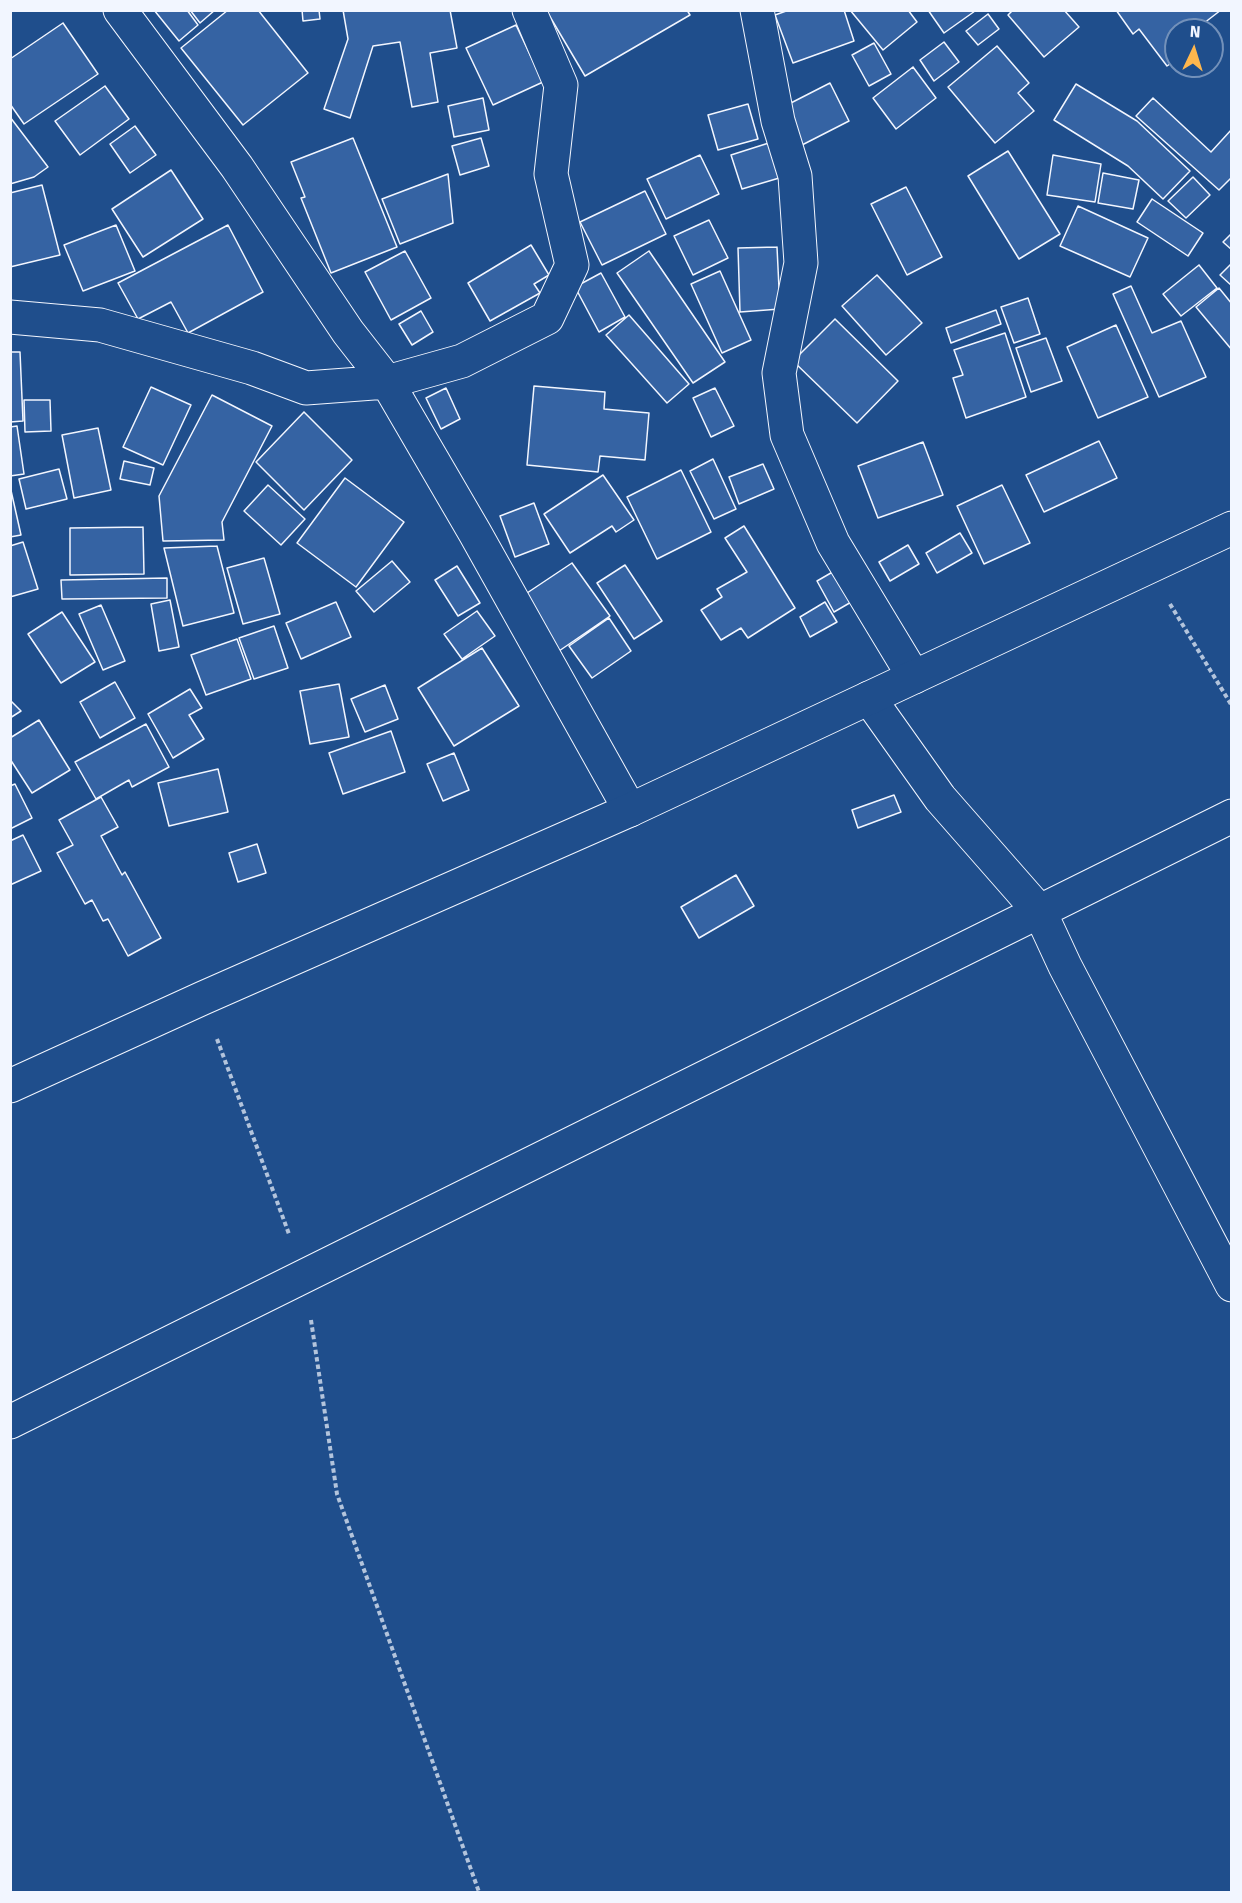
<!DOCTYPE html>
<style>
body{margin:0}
#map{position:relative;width:1242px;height:1903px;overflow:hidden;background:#1f4e8c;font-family:"Fira Sans",sans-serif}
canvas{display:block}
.frame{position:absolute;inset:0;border:12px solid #f2f6ff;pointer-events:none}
.north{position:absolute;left:1164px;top:18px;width:60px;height:60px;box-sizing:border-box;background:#1f4e8c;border:2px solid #7391ba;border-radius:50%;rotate:4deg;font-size:16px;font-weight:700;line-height:24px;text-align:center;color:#f2f6ff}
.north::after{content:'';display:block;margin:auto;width:21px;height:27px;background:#ffb74d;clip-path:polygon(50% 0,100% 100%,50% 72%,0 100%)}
</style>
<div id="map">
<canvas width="1242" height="1903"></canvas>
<div class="frame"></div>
<div class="north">N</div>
</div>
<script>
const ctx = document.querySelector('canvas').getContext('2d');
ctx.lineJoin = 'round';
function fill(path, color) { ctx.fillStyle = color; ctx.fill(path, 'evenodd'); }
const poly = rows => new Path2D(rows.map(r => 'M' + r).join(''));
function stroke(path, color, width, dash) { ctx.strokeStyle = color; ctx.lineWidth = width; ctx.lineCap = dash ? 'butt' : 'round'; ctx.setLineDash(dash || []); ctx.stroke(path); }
const building = poly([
 [154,10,187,10,198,25,179,41,154,10],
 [190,10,215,10,200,23,190,10],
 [228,10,258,10,308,73,243,125,181,48,228,10],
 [302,10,319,10,320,19,303,21,302,10],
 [343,10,450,10,457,48,430,53,438,102,412,107,400,42,373,46,350,118,324,109,348,39,343,10],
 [546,10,687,10,690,15,585,76,546,10],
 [789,10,844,10,854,41,793,63,775,15,789,10],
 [850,10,908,10,917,22,883,50,850,10],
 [928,10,975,10,975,11,944,33,928,10],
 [1013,10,1064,10,1079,27,1044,57,1008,15,1013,10],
 [1116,10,1221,10,1195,30,1176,30,1176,60,1167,66,1139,29,1133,34,1116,10],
 [988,14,999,29,978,45,966,31,988,14],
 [63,23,98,74,24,124,10,104,10,59,63,23],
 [516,25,543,82,493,105,466,48,516,25],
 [944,42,959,62,934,81,920,60,944,42],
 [874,43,891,74,869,86,852,55,874,43],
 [997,46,1029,83,1018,93,1034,111,995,143,948,87,997,46],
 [913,67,936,98,896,129,873,98,913,67],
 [830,83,849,121,802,145,783,107,830,83],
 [1076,84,1137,121,1190,171,1163,199,1128,166,1054,120,1076,84],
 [105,86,129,119,80,155,55,121,105,86],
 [483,98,489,130,454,137,448,106,483,98],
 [1153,98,1211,152,1232,129,1232,177,1219,190,1136,116,1153,98],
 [748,104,758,139,718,150,708,115,748,104],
 [10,117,48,167,34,177,10,184,10,117],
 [135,126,156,155,130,173,110,144,135,126],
 [353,138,397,247,331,273,301,198,305,197,291,162,353,138],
 [481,138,489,166,460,175,452,146,481,138],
 [775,141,786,176,742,189,731,155,775,141],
 [1008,151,1060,234,1019,259,968,176,1008,151],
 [700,155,719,194,666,219,647,179,700,155],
 [1053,155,1101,164,1095,202,1047,195,1053,155],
 [171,170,203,219,143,257,112,209,171,170],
 [1103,173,1139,180,1133,209,1098,203,1103,173],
 [448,174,453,223,400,244,382,199,448,174],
 [1193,177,1210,195,1186,218,1168,201,1193,177],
 [42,185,60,255,10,267,10,193,42,185],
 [906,187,942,257,907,275,871,204,906,187],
 [645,191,666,234,602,265,580,222,645,191],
 [1152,199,1203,233,1188,256,1137,222,1152,199],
 [1078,206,1148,238,1130,277,1060,246,1078,206],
 [709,220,728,258,693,275,674,236,709,220],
 [116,225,135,271,83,291,64,245,116,225],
 [228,225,263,292,188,333,171,302,138,319,118,283,228,225],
 [1232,233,1232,250,1223,242,1232,233],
 [531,245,549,275,534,284,540,293,490,321,468,283,531,245],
 [777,247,780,309,740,312,738,248,777,247],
 [405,251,431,298,391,320,365,272,405,251],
 [649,251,725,362,693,383,617,273,649,251],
 [1232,263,1232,286,1220,275,1232,263],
 [1199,265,1217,288,1181,316,1163,294,1199,265],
 [720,271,751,340,722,353,691,284,720,271],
 [601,273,625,317,599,332,575,287,601,273],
 [877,275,922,323,886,355,842,306,877,275],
 [1131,286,1152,333,1181,321,1206,377,1159,397,1113,294,1131,286],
 [1219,288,1232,304,1232,350,1196,307,1219,288],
 [1028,298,1040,334,1014,343,1001,307,1028,298],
 [996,310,1001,324,951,343,946,328,996,310],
 [421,311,433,332,412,345,399,324,421,311],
 [629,315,689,384,667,403,606,335,629,315],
 [835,319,898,381,857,423,793,361,835,319],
 [1116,325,1148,397,1098,418,1067,347,1116,325],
 [1005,333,1026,397,966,418,953,378,963,375,954,350,1005,333],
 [1046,338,1062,381,1031,392,1016,348,1046,338],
 [10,352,20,352,23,421,10,422,10,352],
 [534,386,605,392,604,409,649,413,645,460,600,456,598,472,527,465,534,386],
 [151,387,191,405,163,465,123,447,151,387],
 [446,388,460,419,441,429,426,398,446,388],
 [715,388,734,426,711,437,693,398,715,388],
 [212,395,272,426,222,522,224,540,163,541,159,496,212,395],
 [24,400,50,400,51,431,25,432,24,400],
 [304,412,352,460,304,510,256,462,304,412],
 [17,426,24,474,10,476,10,427,17,426],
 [98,428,111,490,74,498,62,435,98,428],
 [1099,441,1117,478,1044,512,1026,475,1099,441],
 [923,442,943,495,878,518,858,466,923,442],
 [713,459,736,509,714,519,690,471,713,459],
 [124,461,154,468,150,485,120,479,124,461],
 [763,464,774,489,739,504,729,477,763,464],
 [59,469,67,499,26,509,19,479,59,469],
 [681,470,711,532,657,559,627,497,681,470],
 [603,475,634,520,616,532,612,526,570,553,544,514,603,475],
 [345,478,404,522,356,587,297,543,345,478],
 [268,485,305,519,281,545,244,511,268,485],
 [1002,485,1030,543,984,564,957,506,1002,485],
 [10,486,21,535,10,537,10,486],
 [534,503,549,544,515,557,500,516,534,503],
 [744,526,795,608,748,638,741,628,721,640,701,610,722,597,717,589,747,572,725,538,744,526],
 [143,527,144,574,70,575,70,528,143,527],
 [960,533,972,553,937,573,926,553,960,533],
 [23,542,38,589,10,597,10,546,23,542],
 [908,545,919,564,890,581,879,562,908,545],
 [217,546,234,613,183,626,164,548,217,546],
 [264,558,280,614,243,624,227,568,264,558],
 [392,561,410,582,374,612,356,591,392,561],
 [572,563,610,616,559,651,521,597,572,563],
 [625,565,662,621,634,639,597,583,625,565],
 [457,566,480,603,458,616,435,580,457,566],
 [836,570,853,601,834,612,817,581,836,570],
 [167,578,167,598,62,599,61,580,167,578],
 [170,600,179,647,159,651,151,604,170,600],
 [336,602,351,637,301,659,286,623,336,602],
 [825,602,837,622,810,637,800,617,825,602],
 [101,605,125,661,103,670,79,614,101,605],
 [477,611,495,636,462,659,444,634,477,611],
 [62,612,95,662,61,683,28,634,62,612],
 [609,618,631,651,592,678,569,646,609,618],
 [274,626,288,668,254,679,239,638,274,626],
 [237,639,251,679,206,695,191,655,237,639],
 [482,648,519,706,454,746,418,688,482,648],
 [115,682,135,718,100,738,80,702,115,682],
 [339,684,349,737,310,744,300,691,339,684],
 [385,685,398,719,365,732,351,699,385,685],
 [190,689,202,708,189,715,204,739,173,758,148,714,190,689],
 [10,700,21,711,10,718,10,700],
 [39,720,70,770,32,793,10,759,10,738,39,720],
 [146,724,169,767,132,787,129,780,96,799,75,762,146,724],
 [391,731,405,772,343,794,329,753,391,731],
 [454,753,469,790,443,801,427,764,454,753],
 [218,769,228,812,169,826,158,783,218,769],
 [15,784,32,818,10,829,10,786,15,784],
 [894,795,901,812,858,828,852,810,894,795],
 [101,797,118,827,101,836,122,875,125,872,161,938,128,956,108,919,103,921,92,900,85,904,57,853,73,845,59,820,101,797],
 [23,835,41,871,10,885,10,841,23,835],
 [257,844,266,873,238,882,229,853,257,844],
 [736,875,754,906,699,938,681,907,736,875]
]);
fill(building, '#3563a3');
stroke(building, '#f2f6ff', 1.5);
const minor = poly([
 [120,10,237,167,348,332,387,382,475,533,630,810],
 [757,10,778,121,795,176,801,263,779,373,787,435,833,543,914,677],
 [10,317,100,325,252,368,306,388,387,382,462,361,547,318,572,265,551,174,561,85,529,10],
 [869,698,940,798,1040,912,1065,966,1232,1285],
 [10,1422,1232,816]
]);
const secondary = poly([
 [10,1086,203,998,630,810,1232,528]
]);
stroke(minor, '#f2f6ff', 35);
stroke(secondary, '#f2f6ff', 35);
stroke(poly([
 [1170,604,1232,706],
 [217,1039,289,1234],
 [311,1320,337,1494,479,1892]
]), '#b3c4dc', 4, [4.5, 3]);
stroke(minor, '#1f4e8c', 33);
stroke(secondary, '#1f4e8c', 33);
</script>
